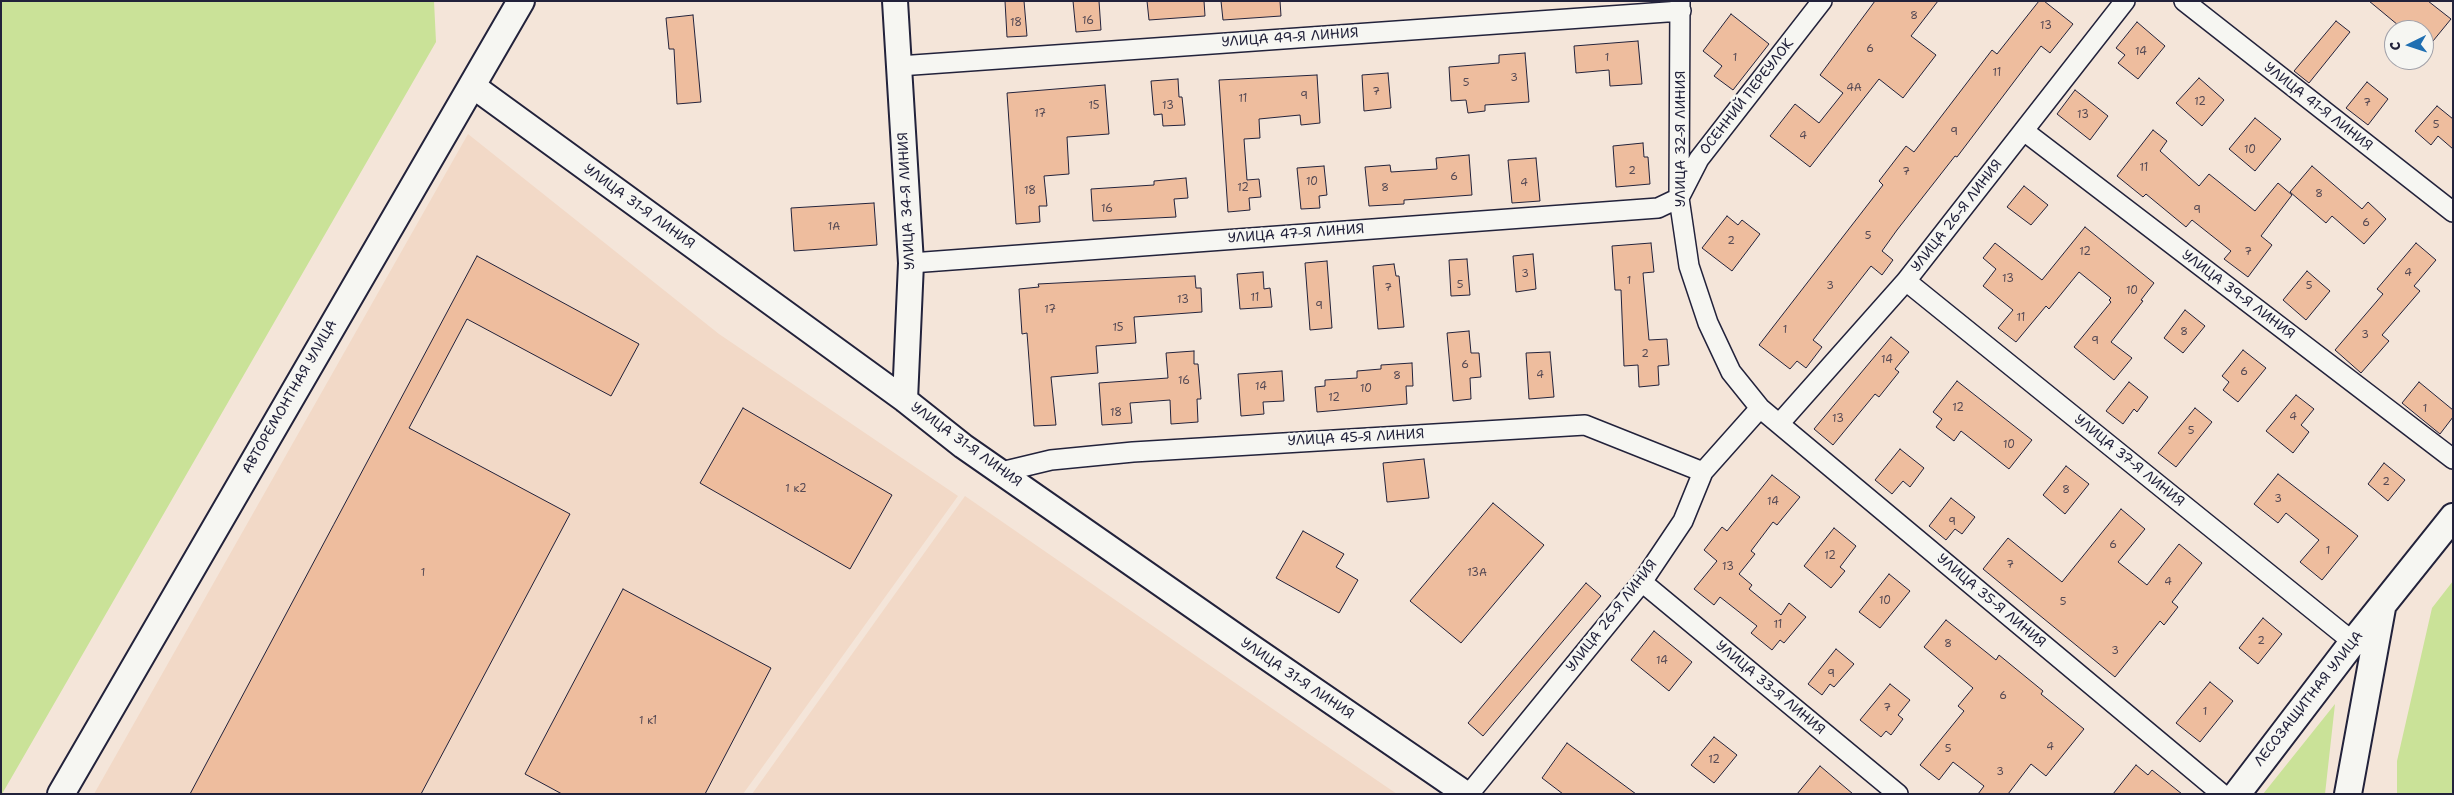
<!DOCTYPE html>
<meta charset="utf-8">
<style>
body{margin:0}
#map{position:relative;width:2454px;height:795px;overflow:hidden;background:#f4e5d9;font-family:"Shantell Sans",sans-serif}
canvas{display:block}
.frame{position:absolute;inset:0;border:2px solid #22223b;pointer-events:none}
.north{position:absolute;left:2384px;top:20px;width:50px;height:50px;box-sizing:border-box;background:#f6f6f2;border:1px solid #a1a1a9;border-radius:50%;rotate:266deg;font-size:14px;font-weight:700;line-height:20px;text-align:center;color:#22223b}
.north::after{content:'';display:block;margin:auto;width:18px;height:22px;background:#1f6fb2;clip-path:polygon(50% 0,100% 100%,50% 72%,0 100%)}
</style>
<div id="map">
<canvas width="2454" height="795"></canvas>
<div class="frame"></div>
<div class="north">С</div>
</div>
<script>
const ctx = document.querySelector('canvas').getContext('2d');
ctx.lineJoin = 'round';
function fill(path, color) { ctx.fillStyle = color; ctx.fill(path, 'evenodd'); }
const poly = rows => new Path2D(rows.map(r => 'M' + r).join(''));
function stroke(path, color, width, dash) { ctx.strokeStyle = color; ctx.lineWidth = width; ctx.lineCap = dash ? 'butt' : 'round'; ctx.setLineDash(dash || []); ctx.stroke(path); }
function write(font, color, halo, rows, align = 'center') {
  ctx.font = font + ' "Shantell Sans",sans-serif'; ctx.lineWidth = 5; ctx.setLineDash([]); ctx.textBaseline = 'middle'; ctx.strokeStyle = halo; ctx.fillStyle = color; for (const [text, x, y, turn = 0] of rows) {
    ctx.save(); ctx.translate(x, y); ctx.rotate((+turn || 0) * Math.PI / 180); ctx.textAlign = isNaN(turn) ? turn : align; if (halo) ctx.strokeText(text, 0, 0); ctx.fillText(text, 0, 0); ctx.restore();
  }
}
fill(poly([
 [468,134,719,334,958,496,743,794,94,794],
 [965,496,1309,734,1397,794,752,794]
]), '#f2d9c7');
fill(poly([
 [1,1,434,1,436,42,2,794],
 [2453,581,2453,794,2397,794,2397,761,2432,608],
 [2335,704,2325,794,2263,794]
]), '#cae298');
const building = poly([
 [1005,1,1024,1,1027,36,1007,37,1005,1],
 [1073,1,1099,1,1101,30,1076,32,1073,1],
 [1147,1,1204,1,1205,16,1149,20,1147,1],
 [1221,1,1280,1,1281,16,1223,20,1221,1],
 [1875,1,1938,1,1911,36,1936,55,1903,98,1879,79,1810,167,1770,136,1795,104,1819,123,1843,93,1820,75,1875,1],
 [2039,1,2044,1,2073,24,2050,53,2041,46,1957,157,1955,156,1897,230,1882,251,1893,260,1882,275,1871,266,1813,340,1822,347,1806,368,1797,361,1790,369,1759,345,1883,185,1879,181,1906,146,1914,152,1992,50,1997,54,2039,1],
 [2369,1,2428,1,2451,19,2424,52,2424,30,2404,30,2369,1],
 [1731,14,1769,44,1733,90,1714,76,1722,66,1703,51,1731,14],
 [693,15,701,102,677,104,674,49,669,49,666,18,693,15],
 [2336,21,2350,32,2309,83,2294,71,2336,21],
 [2137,22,2165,46,2138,79,2118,63,2125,55,2116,48,2137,22],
 [1638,41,1642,84,1610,86,1609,70,1576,73,1574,46,1638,41],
 [1525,53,1529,102,1485,105,1485,111,1468,113,1466,100,1451,101,1449,67,1499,63,1499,55,1525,53],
 [1388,73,1391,108,1364,111,1362,75,1388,73],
 [1317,75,1320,123,1301,125,1300,115,1259,119,1260,138,1244,139,1247,180,1259,179,1261,197,1249,198,1250,210,1228,212,1219,80,1317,75],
 [2199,78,2224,100,2202,126,2176,103,2199,78],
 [1178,79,1179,97,1182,97,1185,125,1163,126,1162,114,1154,115,1151,81,1178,79],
 [2367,82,2388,99,2368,125,2346,108,2367,82],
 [1105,85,1109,134,1067,137,1069,174,1044,176,1047,206,1039,206,1040,222,1016,224,1007,93,1105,85],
 [2075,90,2108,116,2090,140,2057,114,2075,90],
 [2437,106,2453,119,2453,149,2438,136,2431,145,2415,131,2437,106],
 [2255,118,2281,139,2255,171,2229,149,2255,118],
 [2153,130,2167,141,2160,151,2199,186,2209,174,2255,211,2278,183,2292,195,2261,236,2272,245,2248,277,2224,259,2231,251,2192,220,2186,227,2146,194,2143,197,2117,176,2153,130],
 [1643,143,1644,157,1648,157,1650,184,1616,187,1613,146,1643,143],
 [1469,155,1472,195,1404,200,1404,204,1369,206,1365,167,1390,165,1391,172,1437,169,1436,158,1469,155],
 [1536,158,1540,201,1512,203,1508,160,1536,158],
 [1324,166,1327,195,1319,196,1320,208,1301,209,1297,168,1324,166],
 [2312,166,2362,209,2368,202,2386,219,2364,244,2332,216,2326,223,2290,192,2312,166],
 [1186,178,1188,198,1174,199,1176,217,1093,221,1091,189,1154,185,1154,181,1186,178],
 [2024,186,2048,205,2031,225,2007,207,2024,186],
 [874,203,877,245,794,251,791,208,874,203],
 [1727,216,1738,225,1742,220,1760,234,1732,271,1702,248,1727,216],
 [2085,227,2154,283,2141,300,2143,301,2111,342,2132,358,2114,380,2074,347,2111,302,2109,300,2111,298,2079,272,2049,309,2046,306,2016,342,1998,328,2013,310,1983,286,1996,269,1983,258,1995,243,2042,280,2085,227],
 [1651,243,1654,272,1643,273,1649,340,1667,339,1669,365,1658,366,1659,385,1639,387,1638,365,1624,366,1621,290,1615,290,1612,246,1651,243],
 [2416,243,2436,260,2414,286,2420,291,2382,335,2389,341,2361,373,2335,350,2383,294,2377,289,2416,243],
 [1533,254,1536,289,1516,292,1513,256,1533,254],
 [477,256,639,344,611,396,467,319,409,428,570,514,421,794,190,794,477,256],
 [1467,259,1470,295,1451,296,1449,260,1467,259],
 [1327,261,1332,328,1310,330,1305,263,1327,261],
 [1394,264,1396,276,1399,276,1404,327,1378,329,1373,266,1394,264],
 [2307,271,2330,291,2306,320,2283,300,2307,271],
 [1263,272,1264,289,1270,288,1272,307,1240,309,1237,274,1263,272],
 [1195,276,1196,288,1201,288,1202,312,1134,317,1136,343,1096,346,1098,373,1051,377,1056,425,1034,426,1027,333,1022,334,1019,289,1039,287,1038,284,1195,276],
 [2185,310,2205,326,2183,353,2164,338,2185,310],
 [1469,331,1471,353,1479,353,1481,377,1470,378,1471,399,1453,401,1447,333,1469,331],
 [1891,337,1909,352,1895,369,1899,372,1879,397,1875,394,1833,445,1814,429,1891,337],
 [2243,350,2266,368,2238,402,2223,390,2229,382,2222,376,2243,350],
 [1194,351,1194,364,1198,364,1201,399,1197,399,1198,422,1171,424,1170,400,1130,403,1132,423,1102,425,1099,383,1168,378,1166,353,1194,351],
 [1550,352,1554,397,1529,399,1526,353,1550,352],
 [1412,363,1413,386,1406,386,1407,404,1317,412,1315,387,1325,386,1325,380,1357,378,1357,371,1381,369,1381,365,1412,363],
 [1282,371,1284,401,1263,402,1264,414,1241,416,1238,374,1282,371],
 [1957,381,2032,440,2009,469,1961,431,1954,441,1936,427,1942,419,1933,412,1957,381],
 [2129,382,2148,397,2137,412,2134,409,2123,424,2106,411,2129,382],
 [2419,382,2453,410,2453,417,2440,434,2402,403,2419,382],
 [2296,395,2314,409,2301,425,2309,432,2293,453,2266,431,2296,395],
 [743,408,892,495,850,569,700,483,743,408],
 [2195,408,2212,422,2176,467,2158,453,2195,408],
 [1900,449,1924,468,1910,487,1903,481,1892,494,1875,480,1900,449],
 [1424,459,1429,498,1387,502,1383,463,1424,459],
 [2384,463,2405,480,2388,501,2368,484,2384,463],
 [2066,466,2089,484,2065,514,2043,495,2066,466],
 [2278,474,2358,536,2322,580,2300,562,2319,540,2286,513,2278,523,2254,504,2278,474],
 [1772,475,1800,497,1777,525,1773,522,1751,551,1755,554,1739,574,1752,585,1749,589,1781,615,1789,603,1806,617,1784,643,1780,640,1772,650,1751,633,1757,626,1720,597,1714,605,1694,589,1717,561,1704,550,1722,527,1727,531,1772,475],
 [1951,498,1975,517,1962,534,1955,529,1946,540,1929,526,1951,498],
 [1493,503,1544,545,1461,643,1410,601,1493,503],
 [2121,509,2145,529,2118,562,2147,585,2179,544,2202,563,2172,602,2178,607,2164,625,2160,621,2115,677,1983,569,2008,538,2062,582,2121,509],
 [1834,528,1856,546,1840,567,1845,571,1831,588,1804,566,1834,528],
 [1303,531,1344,554,1336,567,1358,580,1339,613,1276,578,1303,531],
 [1889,574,1910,591,1880,628,1859,612,1889,574],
 [1586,583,1601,596,1483,736,1468,723,1586,583],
 [623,589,771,668,705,794,562,794,525,774,623,589],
 [2263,618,2282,634,2258,664,2239,648,2263,618],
 [1946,620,1996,660,1999,655,2043,691,2041,694,2084,729,2046,776,2031,764,2008,794,1978,794,1984,786,1953,762,1939,780,1920,765,1964,711,1958,706,1973,688,1924,647,1946,620],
 [1654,631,1692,662,1669,691,1631,660,1654,631],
 [1836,649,1854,664,1834,687,1830,684,1822,695,1808,684,1836,649],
 [2210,682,2233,701,2200,742,2176,723,2210,682],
 [1890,684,1910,700,1898,715,1903,719,1891,735,1886,731,1881,737,1860,720,1890,684],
 [1714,737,1737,755,1714,783,1691,765,1714,737],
 [1567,743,1636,794,1563,794,1542,778,1567,743],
 [2136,765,2148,775,2152,770,2182,794,2113,794,2136,765],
 [1820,766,1853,794,1797,794,1820,766]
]);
fill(building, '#eebd9e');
stroke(building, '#22223b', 1);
const minor = poly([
 [1680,1,1679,198,1689,266,1708,323,1731,372,1760,408,2222,794],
 [2184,1,2453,212],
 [899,66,1681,11],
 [2024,131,2453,459],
 [911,263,1658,208,1679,198,1699,159,1822,1],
 [1906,281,2353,642],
 [1779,424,1906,281,2125,1],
 [1001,472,1051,460,1133,452,1585,425,1703,472],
 [1642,582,1898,794],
 [1469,794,1642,582,1683,521,1703,472,1760,408]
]);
const tertiary = poly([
 [895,1,911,263,905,400],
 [473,86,905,400,963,446,1253,648,1466,794]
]);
const secondary = poly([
 [61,794,521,1],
 [2237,794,2353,642,2453,517],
 [2348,794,2382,608]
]);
stroke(minor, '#22223b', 22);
stroke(tertiary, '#22223b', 28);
stroke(secondary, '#22223b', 30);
stroke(minor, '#f6f6f2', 19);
stroke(tertiary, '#f6f6f2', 24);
stroke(secondary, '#f6f6f2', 26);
write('11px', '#554954', null, [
 ["8",1914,16],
 ["16",1088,21],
 ["18",1016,23],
 ["13",2046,26],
 ["6",1870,49],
 ["14",2141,52],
 ["1",1607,58],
 ["1",1735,58],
 ["11",1997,73],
 ["3",1514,78],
 ["5",1466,83],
 ["4А",1854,88],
 ["7",1376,92],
 ["9",1304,96],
 ["11",1243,99],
 ["12",2200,102],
 ["7",2367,103],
 ["15",1094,106],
 ["13",1168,106],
 ["17",1040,114],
 ["13",2083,115],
 ["5",2436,125],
 ["9",1954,132],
 ["4",1803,136],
 ["10",2250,150],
 ["11",2144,168],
 ["2",1632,171],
 ["7",1906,172],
 ["6",1454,177],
 ["10",1312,182],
 ["4",1524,183],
 ["12",1243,188],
 ["8",1385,188],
 ["18",1030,191],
 ["8",2319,194],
 ["16",1107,209],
 ["9",2197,210],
 ["6",2366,223],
 ["1А",834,227],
 ["5",1868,236],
 ["2",1731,241],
 ["12",2085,252],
 ["7",2248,252],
 ["4",2408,273],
 ["3",1525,274],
 ["13",2008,279],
 ["1",1629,281],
 ["5",1460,285],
 ["3",1830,286],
 ["5",2309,286],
 ["7",1388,288],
 ["10",2132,291],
 ["11",1255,298],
 ["13",1183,300],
 ["9",1319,306],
 ["17",1050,310],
 ["11",2021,318],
 ["15",1118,328],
 ["1",1785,330],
 ["8",2184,332],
 ["3",2365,335],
 ["9",2095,341],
 ["2",1645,354],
 ["14",1887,360],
 ["6",1465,365],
 ["6",2244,372],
 ["4",1540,375],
 ["8",1397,376],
 ["16",1184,381],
 ["14",1261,387],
 ["10",1366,389],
 ["12",1334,398],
 ["12",1958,408],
 ["1",2425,409],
 ["18",1116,413],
 ["4",2293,417],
 ["13",1838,419],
 ["5",2191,431],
 ["10",2009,445],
 ["2",2386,482],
 ["1 к2",796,489],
 ["8",2066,490],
 ["3",2278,499],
 ["14",1773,502],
 ["9",1952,522],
 ["6",2113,545],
 ["1",2328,551],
 ["12",1830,556],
 ["7",2010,565],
 ["13",1728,567],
 ["1",423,573],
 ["13А",1477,573],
 ["4",2168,582],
 ["10",1885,601],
 ["5",2063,602],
 ["11",1778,625],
 ["2",2261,641],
 ["8",1948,644],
 ["3",2115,651],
 ["14",1662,661],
 ["9",1831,674],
 ["6",2003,696],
 ["7",1887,708],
 ["1",2205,712],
 ["1 к1",648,721],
 ["4",2050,747],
 ["5",1948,749],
 ["12",1714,760],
 ["3",2000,772]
]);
write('14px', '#22223b', '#f6f6f2', [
 ["УЛИЦА 49-Я ЛИНИЯ",1290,38,-4],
 ["ОСЕННИЙ ПЕРЕУЛОК",1747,97,-52],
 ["УЛИЦА 41-Я ЛИНИЯ",2318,107,38],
 ["УЛИЦА 32-Я ЛИНИЯ",1681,139,-90],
 ["УЛИЦА 34-Я ЛИНИЯ",907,201,-93],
 ["УЛИЦА 31-Я ЛИНИЯ",639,207,36],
 ["УЛИЦА 26-Я ЛИНИЯ",1957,216,-52],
 ["УЛИЦА 47-Я ЛИНИЯ",1296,234,-4],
 ["УЛИЦА 39-Я ЛИНИЯ",2238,295,37],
 ["АВТОРЕМОНТНАЯ УЛИЦА",290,397,-60],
 ["УЛИЦА 45-Я ЛИНИЯ",1356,438,-3],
 ["УЛИЦА 31-Я ЛИНИЯ",966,445,36],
 ["УЛИЦА 37-Я ЛИНИЯ",2129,461,39],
 ["УЛИЦА 35-Я ЛИНИЯ",1991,601,40],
 ["УЛИЦА 26-Я ЛИНИЯ",1612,616,-52],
 ["УЛИЦА 31-Я ЛИНИЯ",1297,679,34],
 ["УЛИЦА 33-Я ЛИНИЯ",1770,688,40],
 ["ЛЕСОЗАЩИТНАЯ УЛИЦА",2309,699,-52]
]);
</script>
